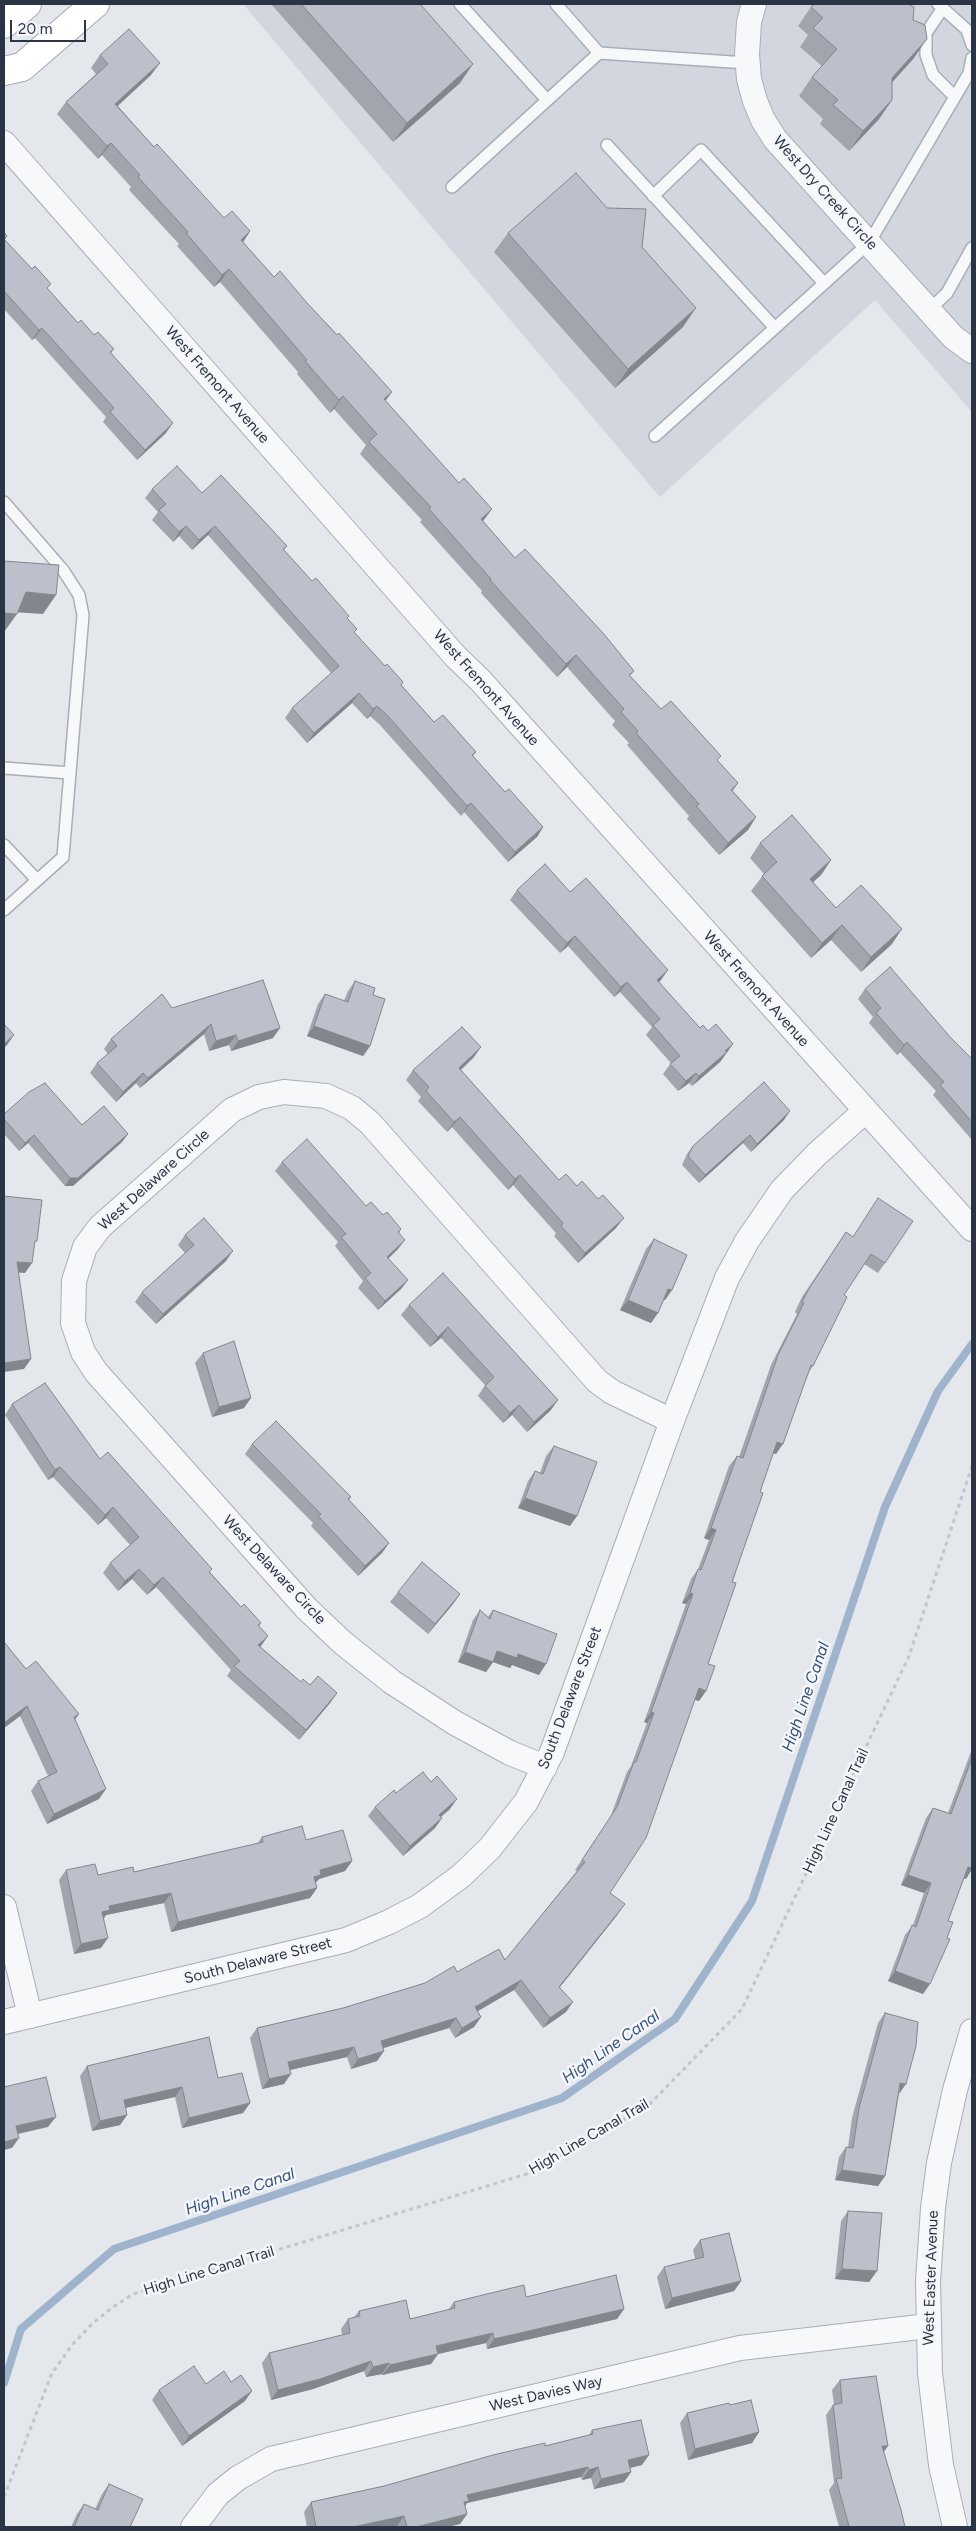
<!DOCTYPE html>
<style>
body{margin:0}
#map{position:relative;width:976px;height:2531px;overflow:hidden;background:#e4e7ec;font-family:Figtree,sans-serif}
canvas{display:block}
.frame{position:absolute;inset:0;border:5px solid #2b3445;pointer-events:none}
.scale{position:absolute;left:10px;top:20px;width:76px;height:22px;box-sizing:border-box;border:2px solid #2b3445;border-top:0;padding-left:6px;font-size:15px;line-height:18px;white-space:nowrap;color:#2b3445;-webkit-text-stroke:4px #f4f6f9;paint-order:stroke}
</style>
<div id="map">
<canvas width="976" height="2531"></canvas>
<div class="frame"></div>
<div class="scale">20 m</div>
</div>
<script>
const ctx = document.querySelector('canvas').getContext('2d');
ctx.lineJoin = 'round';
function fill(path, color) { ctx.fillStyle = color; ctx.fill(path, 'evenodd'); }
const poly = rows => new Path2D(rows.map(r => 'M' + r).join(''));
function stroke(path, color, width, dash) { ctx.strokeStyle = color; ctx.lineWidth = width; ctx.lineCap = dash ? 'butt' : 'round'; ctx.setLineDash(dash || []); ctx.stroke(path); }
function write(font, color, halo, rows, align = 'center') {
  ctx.font = font + ' Figtree,sans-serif'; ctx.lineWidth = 5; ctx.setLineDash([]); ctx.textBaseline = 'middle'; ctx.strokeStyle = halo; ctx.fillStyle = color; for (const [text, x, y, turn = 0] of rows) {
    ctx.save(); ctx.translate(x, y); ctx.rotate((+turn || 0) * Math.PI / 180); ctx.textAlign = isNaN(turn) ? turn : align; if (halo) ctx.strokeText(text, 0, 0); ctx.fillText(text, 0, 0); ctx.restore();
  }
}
fill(poly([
 [243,4,972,4,972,412,875,300,660,497]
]), '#d2d6de');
stroke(poly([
 [4,2383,21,2329,114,2249,562,2098,675,2019,752,1901,885,1507,938,1391,972,1344]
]), '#9fb4cc', 8);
const lane = poly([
 [460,4,547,100],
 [556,4,599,53],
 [938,4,967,30,972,45],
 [943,8,926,33,926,55,933,75,955,97],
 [607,145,775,328],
 [452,187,599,53,747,63],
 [653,196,701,150,824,283],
 [929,310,947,293,972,248],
 [655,436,869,243,969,73,972,58],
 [4,502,63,570,79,595,83,615,63,857,4,910],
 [4,768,70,773],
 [4,845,37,880]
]);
const street = poly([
 [754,4,749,22,747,54,749,79,755,101,763,120,775,139,953,337,972,351],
 [4,143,456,657,480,680,972,1229],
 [545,1767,510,1753,455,1723,392,1682,343,1643,307,1609,96,1372,83,1352,73,1323,74,1281,85,1247,100,1227,232,1110,259,1097,284,1092,326,1096,352,1108,370,1123,597,1381,612,1392,672,1421],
 [4,1907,30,2016],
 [4,2022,346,1940,389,1922,420,1906,461,1876,490,1848,526,1802,552,1752,672,1421,727,1278,747,1241,782,1190,816,1155,865,1111],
 [193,2527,218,2494,238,2478,271,2459,740,2348,928,2326],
 [955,2527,941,2465,930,2373,928,2281,933,2208,939,2163,955,2090,972,2031]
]);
const primary = poly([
 [4,24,27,4],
 [4,71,22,67,95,4]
]);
stroke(lane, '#a9aeb7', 14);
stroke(street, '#a9aeb7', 26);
stroke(primary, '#a3abb8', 30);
stroke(poly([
 [4,2497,52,2373,72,2345,93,2323,113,2307,133,2294,533,2172,649,2105,742,2009,909,1656,972,1466]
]), '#c2c5cb', 3, [4, 4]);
stroke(lane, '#f7f8fa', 11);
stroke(street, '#f7f8fa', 24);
stroke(primary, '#fff', 28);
fill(poly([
 [271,4,420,4,460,83,393,142],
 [811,7,913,20,914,58,892,82,892,100,879,119,849,151,820,124,823,119,799,96,812,77,822,66,800,47,808,35,798,26],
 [100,55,151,75,118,106,154,147,224,218,250,231,243,242,274,277,307,303,392,392,385,401,459,483,492,509,483,521,515,558,634,671,630,676,661,709,718,761,738,783,733,791,756,817,748,830,719,855,687,819,689,816,627,745,629,743,612,725,615,721,567,667,557,677,481,593,482,591,420,522,422,520,360,454,366,445,334,409,330,413,297,374,298,372,220,282,214,287,177,246,179,244,129,190,131,187,102,155,98,159,57,114,66,102,96,74,91,68],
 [4,232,7,236,5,240,78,323,114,349,111,353,166,433,137,460,103,422,106,417,35,338,32,340,4,309],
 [508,233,642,247,683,327,615,388,494,252],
 [152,489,202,493,287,546,284,550,312,581,349,616,347,618,355,633,434,722,476,752,473,756,505,792,543,827,537,837,508,862,464,812,461,816,380,725,370,716,367,719,352,703,307,743,285,718,292,708,331,673,208,535,192,550,179,536,173,542,152,520,158,512,145,498],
 [760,843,831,860,821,875,813,882,836,908,892,944,861,972,831,940,811,958,751,891,764,874,750,858],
 [517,890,570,892,661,980,659,982,700,1028,708,1031,733,1044,720,1062,692,1086,689,1083,678,1091,663,1074,671,1063,646,1035,652,1027,620,992,614,997,568,946,560,953,510,900],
 [355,981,373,995,370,1046,363,1056,307,1036,318,1004,325,994,344,1001,348,991],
 [865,989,951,1038,972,1059,972,1140,933,1095,936,1091,900,1052,897,1055,869,1023,873,1017,858,999],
 [172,1008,273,1038,231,1051,229,1045,209,1051,204,1034,140,1088,136,1083,116,1102,90,1073,97,1063,108,1054,104,1049,111,1039],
 [474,1057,461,1070,559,1180,616,1228,578,1263,554,1236,556,1233,513,1185,508,1190,452,1127,447,1132,418,1101,421,1097,406,1080,413,1070],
 [4,1114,82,1125,128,1134,122,1142,73,1186,65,1186,28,1143,19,1151,4,1134],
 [784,1120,751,1152,743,1143,699,1183,682,1165,687,1154,693,1146],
 [282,1162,383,1215,401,1229,399,1233,398,1249,388,1259,408,1280,401,1289,378,1310,358,1288,363,1281,335,1246,338,1242,275,1171],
 [846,1232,885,1263,878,1273,864,1264,844,1295,813,1366,809,1372,776,1454,773,1453,760,1492,708,1664,706,1691,699,1701,695,1700,610,1893,618,1914,560,1987,566,2012,543,2028,514,1990,477,2011,481,2017,474,2027,455,2038,449,2028,383,2048,384,2051,377,2061,351,2069,347,2057,290,2070,284,2084,262,2089,250,2038,257,2028,343,2008,425,1983,457,1972,505,1960,577,1871,575,1870,610,1818,627,1772,631,1766,647,1723,644,1722,686,1604,682,1603,691,1579,698,1569,709,1540,704,1538,729,1466,737,1456,739,1457,771,1365,797,1314,795,1312,802,1297],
 [185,1235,226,1261,156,1324,135,1302,142,1292,185,1253,178,1245],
 [654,1239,672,1290,665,1300,664,1300,651,1323,620,1310,646,1249],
 [443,1273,551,1410,527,1432,512,1415,503,1423,478,1396,485,1385,441,1338,430,1347,401,1315,409,1305],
 [203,1353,244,1408,212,1417,195,1363],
 [12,1404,100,1459,210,1572,241,1607,261,1623,259,1626,260,1647,301,1682,337,1693,330,1703,299,1740,227,1676,231,1670,156,1587,147,1595,132,1579,118,1591,103,1573,110,1563,130,1545,106,1518,98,1525,53,1477,48,1480,5,1415],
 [252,1444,351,1497,349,1500,389,1543,382,1553,358,1576,311,1526,313,1523,245,1454],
 [554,1446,570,1526,518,1508,528,1481,535,1471,540,1473,546,1456],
 [398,1592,460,1594,453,1604,428,1634,390,1602],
 [480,1610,488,1617,493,1610,539,1675,512,1665,510,1668,493,1662,486,1672,458,1662,473,1620],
 [4,1642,26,1669,75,1720,99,1799,47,1824,31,1791,38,1781,48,1776,20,1716,4,1728],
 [972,1749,972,1869,966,1879,964,1878,948,1921,923,1994,888,1981,905,1935,913,1925,924,1893,901,1885,926,1818,933,1808,948,1813],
 [396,1793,450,1809,441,1817,442,1818,435,1828,403,1856,368,1816,375,1807],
 [262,1837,306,1840,352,1861,345,1871,319,1879,315,1883,317,1888,310,1898,171,1932,164,1903,106,1915,103,1919,101,1948,74,1954,59,1880,66,1870,98,1875,134,1872,257,1844],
 [885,2013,899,2094,885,2176,878,2186,835,2180,839,2157,846,2147,848,2147,852,2118,878,2023],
 [87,2066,218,2078,250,2103,243,2113,182,2128,175,2097,125,2108,127,2115,120,2125,92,2131,80,2076],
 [848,2211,877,2271,869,2282,835,2279,841,2221],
 [700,2240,741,2281,734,2291,665,2309,657,2277,664,2267,695,2259,693,2250],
 [526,2297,624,2309,617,2319,487,2349,486,2343,438,2354,431,2364,382,2375,382,2374,366,2377,364,2371,313,2389,271,2400,262,2363,269,2353,342,2335,341,2329,348,2319,354,2317,359,2311,410,2319,448,2310,454,2302],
 [840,2380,883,2452,905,2527,839,2527,829,2490,834,2483,826,2415,833,2405,834,2405,832,2390],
 [231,2382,245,2401,182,2446,152,2400,159,2390,206,2384],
 [730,2405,759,2432,752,2443,688,2460,680,2423,687,2413],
 [592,2430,642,2465,630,2468,631,2472,624,2482,594,2489,591,2478,582,2480,581,2477,467,2503,465,2506,467,2514,460,2524,447,2527,397,2527,397,2526,392,2527,307,2527,304,2512,311,2502,384,2486,545,2446,589,2435],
 [109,2484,130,2527,71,2527,77,2514,84,2504,95,2509,102,2494]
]), '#a1a5ae');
fill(poly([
 [927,39,914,58,879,97,892,78],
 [160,63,151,75,106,116,115,104],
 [473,64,460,83,393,142,407,123],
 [892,100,879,119,849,151,863,131],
 [111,143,102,155,98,159,107,146],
 [250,231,242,244,241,240],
 [229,269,220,282,214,287,222,275],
 [696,308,683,327,615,388,628,369],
 [42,328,35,338,32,340,39,330],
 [392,392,383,404,384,399],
 [343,396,334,409,330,413,339,400],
 [173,423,166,433,137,460,145,450],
 [492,509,483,521,481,519],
 [186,526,179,536,173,542,179,532],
 [215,526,208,535,192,550,199,540],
 [26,592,56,595,43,614,12,612],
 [4,613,17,614,4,632],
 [576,655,567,667,557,677,566,664],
 [359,693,352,703,307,743,314,733],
 [377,706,370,716,367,719,373,709],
 [471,803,464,812,461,816,467,806],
 [756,817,748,830,719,855,728,843],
 [543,827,537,837,508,862,515,852],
 [831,860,821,875,800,894,810,879],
 [842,925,831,940,811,958,822,943],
 [902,929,892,944,861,972,871,957],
 [575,936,568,946,560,953,567,943],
 [668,970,661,980,650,990,657,980],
 [627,982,620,992,614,997,621,987],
 [211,1024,204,1034,140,1088,148,1078],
 [314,1026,370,1046,363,1056,307,1036],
 [280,1028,273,1038,231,1051,238,1041],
 [14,1035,7,1045,4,1048,4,1044],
 [236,1035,229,1045,209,1051,216,1041],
 [907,1042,900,1052,897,1055,904,1045],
 [733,1044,720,1062,692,1086,699,1076],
 [481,1047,474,1057,452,1078,459,1068],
 [143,1073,136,1083,116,1102,123,1092],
 [696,1073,689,1083,678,1091,686,1081],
 [790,1111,784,1120,751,1152,757,1144],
 [460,1117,452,1127,447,1132,454,1122],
 [128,1134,122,1142,73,1186,65,1186,70,1178],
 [34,1135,28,1143,19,1151,25,1143],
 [750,1135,743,1143,699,1183,705,1175],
 [520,1175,513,1185,508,1190,515,1179],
 [624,1218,616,1228,578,1263,585,1253],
 [405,1240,398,1249,380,1266,387,1257],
 [233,1251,226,1261,156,1324,163,1314],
 [17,1262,32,1263,25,1273,10,1272],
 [408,1280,401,1289,378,1310,385,1301],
 [668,1289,672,1290,665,1300,661,1299],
 [628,1300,658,1313,651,1323,620,1310],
 [448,1327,441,1338,430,1347,438,1337],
 [31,1359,24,1369,4,1372,4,1363],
 [251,1398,244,1408,212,1417,219,1407],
 [558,1400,551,1410,527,1432,534,1422],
 [519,1405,512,1415,503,1423,510,1413],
 [777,1442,783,1444,776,1454,770,1452],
 [60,1467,53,1477,48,1480,55,1470],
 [525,1498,577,1516,570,1526,518,1508],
 [113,1507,106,1518,98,1525,105,1515],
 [711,1528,716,1530,709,1540,704,1538],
 [389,1543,382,1553,358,1576,365,1566],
 [139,1569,132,1579,118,1591,125,1581],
 [163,1577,156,1587,147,1595,154,1585],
 [690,1593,693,1594,686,1604,682,1603],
 [460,1594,453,1604,428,1634,435,1624],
 [268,1636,261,1646,251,1656,258,1645],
 [497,1651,518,1654,546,1664,539,1675,512,1665,510,1668,490,1661],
 [465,1652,493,1662,486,1672,458,1662],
 [699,1688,706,1691,699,1701,692,1699],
 [337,1693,330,1703,299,1740,306,1730],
 [27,1706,20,1716,4,1728,4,1723,5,1722],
 [651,1712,654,1713,647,1723,644,1722],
 [79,1714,72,1724,74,1717],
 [106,1789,99,1799,47,1824,54,1814],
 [457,1799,450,1809,432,1824,439,1815],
 [442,1818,435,1828,403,1856,410,1846],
 [352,1861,345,1871,319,1879,314,1885,314,1877,320,1870],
 [968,1867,972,1868,972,1869,966,1879,961,1877],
 [908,1875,931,1883,924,1893,901,1885],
 [317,1888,310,1898,171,1932,178,1922],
 [171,1893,164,1903,106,1915,103,1920,102,1912,109,1906],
 [625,1904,618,1914,552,1997,559,1987],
 [108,1938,101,1948,74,1954,81,1944],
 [895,1971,930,1984,923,1994,888,1981],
 [521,1980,514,1990,468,2017,475,2007],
 [573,2002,566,2012,543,2028,550,2018],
 [481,2017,474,2027,455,2038,462,2028],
 [456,2018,449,2028,374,2051,381,2041],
 [354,2047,347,2057,281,2072,288,2062],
 [384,2051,377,2061,351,2069,358,2059],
 [291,2074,284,2084,262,2089,269,2079],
 [900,2083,906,2084,899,2094],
 [182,2087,175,2097,116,2110,124,2100],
 [250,2103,243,2113,182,2128,189,2118],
 [127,2115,120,2125,92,2131,100,2121],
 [56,2117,48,2127,9,2136,16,2126],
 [19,2138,12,2148,4,2150,4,2142],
 [842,2170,885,2176,878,2186,835,2180],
 [842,2269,877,2271,869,2282,835,2279],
 [741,2281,734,2291,665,2309,672,2298],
 [624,2309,617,2319,487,2349,494,2339],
 [493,2333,486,2343,438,2354,431,2364,382,2375,390,2365,436,2346],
 [371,2361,364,2371,313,2389,271,2400,278,2390],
 [389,2363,382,2374,366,2377,373,2367],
 [252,2391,245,2401,182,2446,189,2436],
 [759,2432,752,2443,688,2460,695,2449],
 [882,2446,888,2446,881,2456],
 [649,2455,642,2465,621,2470,628,2460],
 [588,2467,581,2477,467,2503,462,2511,457,2512,467,2495],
 [598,2467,591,2478,582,2480,589,2470],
 [631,2472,624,2482,594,2489,601,2479],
 [467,2514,460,2524,447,2527,416,2527],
 [404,2516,397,2526,392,2527,353,2527]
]), '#83868d');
const building = poly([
 [301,4,420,4,473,64,407,123,301,4],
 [814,4,908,4,914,7,913,20,925,25,927,39,892,78,892,100,863,131,833,105,838,100,812,77,837,49,813,28,823,18,811,7,814,4],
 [129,29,160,63,115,104,154,147,157,144,224,218,232,211,250,231,241,240,274,277,280,271,307,303,337,335,339,333,392,392,384,399,459,483,464,478,492,509,481,519,515,558,525,549,603,633,634,671,629,675,661,709,671,701,721,756,717,760,738,783,731,790,756,817,728,843,696,806,699,804,636,733,638,731,621,712,624,709,576,655,566,664,490,580,491,579,429,509,431,507,369,442,377,434,343,396,339,400,305,361,307,360,229,269,222,275,186,233,188,232,138,177,140,175,111,143,107,146,66,102,108,64,100,55,129,29],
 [576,173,607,208,646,209,642,247,696,308,628,369,508,233,576,173],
 [4,232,7,236,4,239,32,269,35,266,51,284,47,288,78,323,81,320,94,335,98,332,114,349,110,352,173,423,145,450,110,412,114,408,42,328,39,330,4,291,4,232],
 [177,466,202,493,221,475,287,546,283,549,312,581,316,578,349,616,347,618,357,629,354,632,385,666,387,664,403,682,401,685,434,722,443,715,476,752,472,755,505,792,509,789,543,827,515,852,471,803,467,806,387,715,377,706,373,709,359,693,314,733,292,708,339,666,215,526,199,540,186,526,179,532,159,510,166,504,152,489,177,466],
 [4,561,59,565,56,595,26,592,17,614,4,613,4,561],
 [792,815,831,860,810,879,836,908,861,885,902,929,871,957,842,925,822,943,762,876,777,862,760,843,792,815],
 [545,864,570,892,586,878,668,970,657,980,700,1028,703,1025,708,1031,716,1024,733,1044,725,1051,727,1052,699,1076,696,1073,686,1081,670,1064,680,1056,653,1025,660,1019,627,982,621,987,575,936,567,943,517,890,545,864],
 [890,967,951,1038,972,1059,972,1122,940,1085,944,1082,907,1042,904,1045,876,1013,881,1008,865,989,890,967],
 [263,980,280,1028,238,1041,236,1035,216,1041,211,1024,148,1078,143,1073,123,1092,97,1063,117,1046,111,1039,162,994,172,1008,263,980],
 [355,981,375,988,373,995,385,999,370,1046,314,1026,325,994,348,1002,355,981],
 [4,1024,14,1035,4,1044,4,1024],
 [462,1027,481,1047,459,1068,559,1180,566,1174,577,1186,582,1181,598,1199,603,1195,624,1218,585,1253,561,1226,563,1223,520,1175,515,1179,460,1117,454,1122,426,1091,429,1087,413,1070,462,1027],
 [764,1082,790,1111,757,1144,750,1135,705,1175,688,1156,693,1146,764,1082],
 [45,1083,82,1125,104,1106,128,1134,78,1178,70,1178,34,1135,25,1143,4,1119,4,1114,29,1092,45,1083],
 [307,1139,366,1206,371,1202,383,1215,387,1212,401,1229,398,1232,405,1240,387,1257,408,1280,385,1301,365,1278,371,1273,341,1237,346,1234,282,1162,307,1139],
 [4,1196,42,1200,37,1241,35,1241,32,1263,17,1262,31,1359,4,1363,4,1196],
 [878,1198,913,1221,885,1263,871,1254,844,1295,847,1297,813,1366,811,1365,783,1444,777,1442,760,1492,763,1493,732,1582,736,1583,708,1664,715,1666,706,1691,699,1688,646,1838,610,1893,625,1904,559,1987,573,2002,550,2018,521,1980,475,2007,481,2017,462,2028,456,2018,381,2041,384,2051,358,2059,354,2047,288,2062,291,2074,269,2079,257,2028,343,2008,425,1983,454,1966,457,1972,499,1949,505,1960,585,1862,582,1860,617,1807,634,1762,636,1762,654,1713,651,1712,693,1594,690,1593,698,1569,701,1570,716,1530,711,1528,737,1456,743,1458,778,1355,804,1303,802,1302,810,1287,846,1232,853,1237,878,1198],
 [204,1218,233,1251,163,1314,142,1292,194,1245,185,1235,204,1218],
 [654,1239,687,1255,672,1290,668,1289,658,1313,628,1300,654,1239],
 [443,1273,558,1400,534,1422,519,1405,510,1413,485,1386,494,1377,448,1327,438,1337,409,1305,443,1273],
 [234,1341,251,1398,219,1407,203,1353,234,1341],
 [45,1383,100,1459,108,1452,212,1569,209,1572,241,1607,244,1604,261,1623,258,1625,268,1636,258,1645,301,1682,303,1679,310,1685,318,1676,337,1693,306,1730,234,1666,240,1661,163,1577,154,1585,139,1569,125,1581,110,1563,139,1537,113,1507,105,1515,60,1467,55,1470,12,1404,45,1383],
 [276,1421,351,1497,348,1499,389,1543,365,1566,318,1516,321,1514,252,1444,276,1421],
 [554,1446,597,1462,577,1516,525,1498,535,1471,543,1474,554,1446],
 [422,1562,460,1594,435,1624,398,1592,422,1562],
 [480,1610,490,1619,493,1610,557,1634,546,1664,518,1654,517,1658,497,1651,493,1662,465,1652,480,1610],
 [4,1642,26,1669,36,1661,79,1714,74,1717,106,1789,54,1814,38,1781,57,1772,27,1706,5,1722,4,1721,4,1642],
 [972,1758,972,1868,968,1867,948,1921,953,1922,947,1938,950,1939,930,1984,895,1971,912,1925,916,1927,931,1883,908,1875,933,1808,951,1814,972,1758],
 [423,1772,431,1782,437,1776,457,1799,439,1815,442,1818,410,1846,375,1807,394,1790,396,1793,423,1772],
 [302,1826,306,1840,343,1830,352,1861,320,1870,321,1875,314,1877,317,1888,178,1922,171,1893,109,1906,110,1910,102,1912,108,1938,81,1944,66,1870,95,1864,98,1875,133,1867,134,1872,263,1842,262,1837,302,1826],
 [885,2013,918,2022,916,2046,906,2084,900,2083,885,2176,842,2170,846,2147,853,2148,859,2108,885,2013],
 [209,2037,218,2078,242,2073,250,2103,189,2118,182,2087,124,2100,127,2115,100,2121,87,2066,209,2037],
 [46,2077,56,2117,16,2126,19,2138,4,2142,4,2087,46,2077],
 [848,2211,882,2213,877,2271,842,2269,848,2211],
 [729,2233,741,2281,672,2298,664,2267,704,2257,700,2240,729,2233],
 [616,2275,624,2309,494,2339,493,2333,436,2346,438,2354,390,2365,389,2363,373,2367,371,2361,320,2379,278,2390,269,2353,350,2333,348,2319,360,2316,359,2311,406,2300,410,2319,455,2308,454,2302,524,2285,526,2297,616,2275],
 [194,2366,206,2384,224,2371,231,2382,241,2375,252,2391,189,2436,159,2390,194,2366],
 [876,2376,888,2446,882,2446,901,2510,905,2527,842,2527,849,2526,836,2479,842,2478,833,2405,842,2403,840,2380,876,2376],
 [751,2400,759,2432,695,2449,687,2413,729,2403,730,2405,751,2400],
 [641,2420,649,2455,628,2460,631,2472,601,2479,598,2467,589,2470,588,2467,467,2495,469,2501,464,2502,467,2514,416,2527,407,2527,404,2516,353,2527,316,2527,311,2502,384,2486,493,2455,545,2443,545,2446,593,2434,592,2430,641,2420],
 [109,2484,143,2499,130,2527,74,2527,84,2504,98,2510,109,2484]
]);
fill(building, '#bbc0ca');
stroke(building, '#83868d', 1);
write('15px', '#2b3445', '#f4f6f9', [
 ["West Dry Creek Circle",825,193,48],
 ["West Fremont Avenue",217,385,49],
 ["West Fremont Avenue",486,688,48],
 ["West Fremont Avenue",756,989,48],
 ["West Delaware Circle",154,1180,-42],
 ["West Delaware Circle",274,1570,47],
 ["South Delaware Street",570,1698,-69],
 ["High Line Canal Trail",836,1811,-65],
 ["South Delaware Street",258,1961,-14],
 ["High Line Canal Trail",589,2137,-30],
 ["High Line Canal Trail",209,2271,-17],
 ["West Easter Avenue",931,2278,-88],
 ["West Davies Way",546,2394,-13]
]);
write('italic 16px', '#34527a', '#f4f6f9', [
 ["High Line Canal",806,1697,-71],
 ["High Line Canal",611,2047,-35],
 ["High Line Canal",240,2192,-19]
]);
</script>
